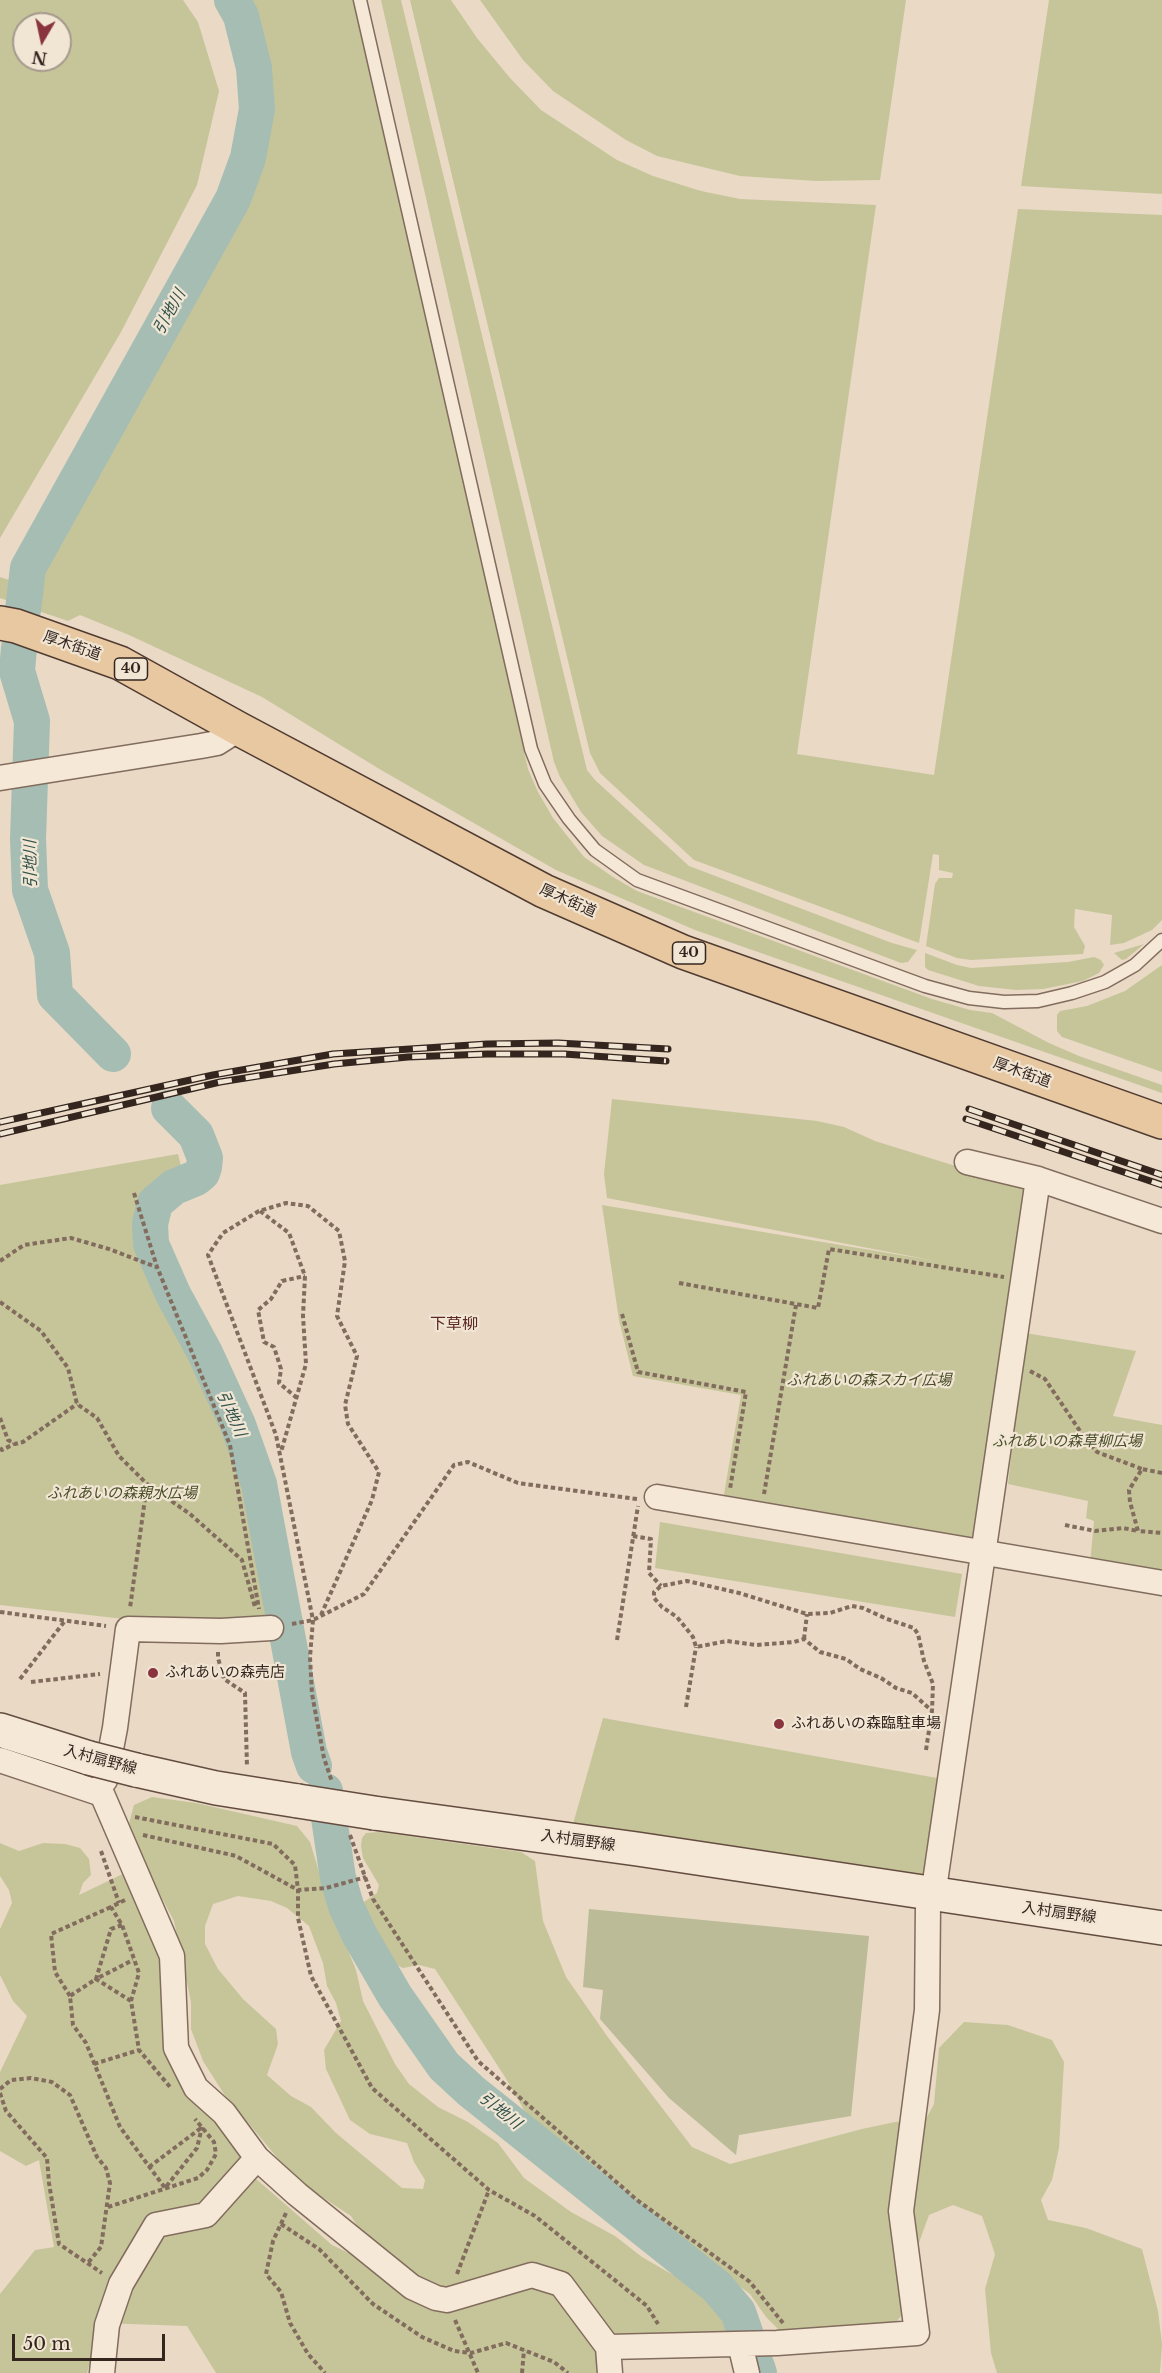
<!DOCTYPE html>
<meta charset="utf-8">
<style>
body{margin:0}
#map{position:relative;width:1162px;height:2373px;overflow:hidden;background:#e9d9c5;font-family:"Libre Baskerville",serif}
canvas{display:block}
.north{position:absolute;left:12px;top:12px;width:60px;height:60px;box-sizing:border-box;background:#f1e5d4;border:2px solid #a5998c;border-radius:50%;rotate:189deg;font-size:16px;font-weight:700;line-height:24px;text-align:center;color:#34261f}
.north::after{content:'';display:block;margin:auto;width:21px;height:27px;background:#8a3440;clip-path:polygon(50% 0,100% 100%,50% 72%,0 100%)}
.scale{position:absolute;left:12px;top:2334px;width:153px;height:27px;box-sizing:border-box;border:3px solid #34261f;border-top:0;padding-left:8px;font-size:18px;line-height:21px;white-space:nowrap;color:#34261f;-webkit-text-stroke:4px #f1e5d4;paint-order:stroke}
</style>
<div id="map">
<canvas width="1162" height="2373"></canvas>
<div class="north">N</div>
<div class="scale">50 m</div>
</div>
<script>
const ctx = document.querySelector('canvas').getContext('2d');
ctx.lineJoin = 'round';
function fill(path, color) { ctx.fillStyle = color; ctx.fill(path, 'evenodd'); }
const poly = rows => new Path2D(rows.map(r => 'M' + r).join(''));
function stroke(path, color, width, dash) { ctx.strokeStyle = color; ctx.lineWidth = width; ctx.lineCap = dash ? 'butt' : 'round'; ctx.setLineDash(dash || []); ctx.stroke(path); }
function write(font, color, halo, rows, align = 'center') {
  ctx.font = font + ' "Libre Baskerville","Noto Sans JP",serif'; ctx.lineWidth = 4.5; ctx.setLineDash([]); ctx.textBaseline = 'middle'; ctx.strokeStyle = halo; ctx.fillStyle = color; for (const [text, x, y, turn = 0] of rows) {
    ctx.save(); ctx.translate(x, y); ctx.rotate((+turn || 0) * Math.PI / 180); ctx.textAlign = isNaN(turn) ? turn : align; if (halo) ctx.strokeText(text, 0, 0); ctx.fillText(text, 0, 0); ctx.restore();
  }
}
fill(poly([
 [0,0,183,0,198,22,219,91,197,185,121,332,0,538],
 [24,24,60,24,60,60,24,60],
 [238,0,355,0,528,769,538,792,553,818,584,857,613,877,637,891,932,999,970,1010,992,1013,1049,1043,1079,1056,1162,1085,1162,1093,695,930,556,870,381,770,262,697,129,635,80,615,68,621,0,598,0,577,21,584,72,512,99,470,159,357,249,168,260,137,265,86,263,61,252,30],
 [381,0,401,0,587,770,595,780,689,866,892,943,917,950,908,962,901,963,644,865,602,836,581,812,560,777,554,762],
 [410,0,451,0,477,38,510,78,541,110,617,160,653,176,701,191,740,199,876,205,797,754,934,775,1018,209,1162,215,1162,920,1152,930,1124,943,1110,945,1112,915,1075,909,1074,927,1085,946,1083,954,971,960,957,958,926,946,935,884,939,878,952,878,953,873,939,870,939,855,933,854,919,943,694,860,600,773,590,753],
 [480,0,906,0,880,180,816,181,740,176,657,156,626,140,553,91,523,60],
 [1049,0,1162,0,1162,194,1021,186],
 [1144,944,1126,959,1122,960,1114,953],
 [925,953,957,965,971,968,1068,962,1094,957,1101,960,1104,965,1099,973,1083,981,1043,989,1016,990,979,986,928,970,925,967],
 [1162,965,1162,1072,1062,1037,1057,1031,1057,1015,1060,1011,1087,1006,1125,991],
 [612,1099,817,1121,844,1127,875,1141,1020,1186,1027,1194,978,1533,963,1542,723,1500,741,1395,633,1376,619,1320,602,1205,936,1261,607,1198,604,1174],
 [178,1154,182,1170,164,1220,164,1260,241,1460,272,1619,142,1621,0,1605,0,1185],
 [1025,1333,1136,1351,1113,1416,1162,1425,1162,1575,1090,1564,1094,1521,1086,1518,1088,1501,1008,1484],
 [660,1522,962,1574,955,1617,655,1568],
 [603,1718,937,1778,924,1877,573,1824],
 [152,1797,196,1803,297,1826,310,1842,328,1901,356,1970,363,2001,395,2064,409,2084,438,2107,468,2122,498,2143,524,2178,571,2212,615,2236,642,2257,682,2280,712,2301,727,2315,735,2333,633,2343,607,2329,617,2373,216,2373,187,2326,101,2323,87,2373,0,2373,0,2294,35,2250,54,2247,39,2160,26,2166,0,2151,0,2072,27,2016,13,2001,0,1975,0,1929,12,1903,9,1890,0,1876,0,1843,19,1851,43,1843,65,1844,80,1848,89,1859,91,1875,83,1883,79,1895,129,1871,164,1954,164,2021,255,2178,332,2245,353,2255,363,2254,369,2245,351,2216,310,2189,280,2161,224,2094,203,2061,191,2029,191,2002,174,1921,133,1843,129,1823,134,1805],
 [238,1896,271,1901,287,1908,309,1926,323,1963,327,1986,336,2003,341,2021,324,2050,326,2069,350,2120,370,2134,407,2143,414,2162,425,2180,423,2189,402,2188,336,2133,311,2107,291,2096,267,2075,278,2044,276,2029,243,1999,218,1969,205,1944,205,1926,213,1904],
 [379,1832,521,1852,535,1861,543,1921,566,1977,607,2036,692,2147,730,2164,862,2129,895,2122,926,2119,934,2104,939,2048,964,2022,1008,2025,1052,2040,1064,2062,1059,2148,1052,2180,1041,2200,1048,2220,1086,2228,1142,2249,1158,2311,1162,2344,1160,2373,997,2373,991,2353,985,2289,995,2254,982,2216,953,2205,929,2215,911,2265,905,2312,891,2327,781,2332,766,2317,750,2294,598,2183,531,2122,505,2077,435,1969,419,1965,403,1968,384,1959,364,1919,362,1910,364,1902,377,1893,379,1885,363,1858,361,1846,362,1838,366,1833]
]), '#c6c59a');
fill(poly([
 [589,1909,869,1936,851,2116,739,2135,736,2155,669,2098,600,2019,603,1990,583,1987]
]), '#bbbb98');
stroke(poly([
 [23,610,28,568,233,199,248,158,257,109,254,68,241,16,232,0],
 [19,648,17,671,32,721,28,839,30,890,52,953,55,995,113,1054],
 [169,1108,196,1135,205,1158,204,1167,202,1173,196,1178,174,1187,155,1203,150,1224,151,1244,173,1294,205,1353,238,1425,259,1484,309,1752,314,1766],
 [325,1791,338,1878,346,1906,359,1934,395,1996,444,2066,471,2091,717,2287,738,2312,759,2373]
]), '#a6bdb3', 36);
const lane = poly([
 [360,0,531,749,545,784,569,819,595,850,637,880,925,986,969,998,1004,1002,1038,1001,1072,993,1105,982,1135,965,1162,940]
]);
const street = poly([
 [0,778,201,746,217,743,239,729],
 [967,1162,1038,1179],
 [657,1497,1162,1583],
 [0,1760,102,1794,172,1956,176,2048,196,2088,224,2113,257,2158,297,2194,412,2287,436,2298,447,2300,532,2275,561,2284,608,2347,610,2373],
 [105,1780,115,1728,128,1629,221,1631,271,1628],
 [740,2344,747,2373],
 [608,2347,777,2343,917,2333,901,2211,927,2010,928,1905,935,1882,1038,1179,1162,1221],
 [102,2373,107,2325,121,2284,156,2225,206,2215,257,2158]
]);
const secondary = poly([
 [0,1730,89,1758],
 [136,1770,216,1788,298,1801],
 [374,1813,637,1849,1162,1928]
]);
const primary = poly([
 [0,623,16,626,120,663,239,729,544,891,683,952,1162,1122]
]);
stroke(lane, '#826c5d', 15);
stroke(street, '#826c5d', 27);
stroke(secondary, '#644d40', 36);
stroke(primary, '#503b31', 36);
stroke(poly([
 [134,1193,157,1267,230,1445,259,1609],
 [260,1211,289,1233,305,1276,303,1316,306,1364,281,1452],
 [0,1261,24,1245,71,1238,109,1249,156,1267],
 [679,1283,818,1308,829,1249,1004,1277],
 [0,1302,41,1331,68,1368,77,1404,97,1418,119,1456,147,1484,130,1608],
 [622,1314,638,1372,746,1392,730,1489],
 [1030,1371,1045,1379,1086,1440,1097,1452,1142,1469],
 [297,1398,279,1383,281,1369,274,1347,264,1342,258,1310,271,1299,282,1281,305,1276],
 [0,1418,8,1440,15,1444,23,1442,77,1404],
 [0,1448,2,1450,14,1444],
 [1162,1473,1142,1469,1129,1490,1130,1502,1138,1531,1162,1533],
 [147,1484,190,1514,242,1560,255,1607],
 [764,1494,796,1305],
 [1065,1525,1095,1531,1123,1528,1138,1531],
 [633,1536,651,1539,649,1573,661,1586],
 [0,1612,106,1626],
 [321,1615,372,1500,379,1472,348,1424,345,1405,357,1356,337,1316,345,1261,339,1231,308,1206,286,1203,259,1211,223,1233,208,1255,276,1435,313,1620,310,1657,312,1694,324,1758,332,1782],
 [292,1624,313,1620,364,1594,454,1465,468,1462,518,1483,637,1499],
 [804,1639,807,1614],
 [617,1640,638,1506],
 [218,1652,218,1658,224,1679,245,1693,247,1767],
 [20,1679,64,1622],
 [31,1682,100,1674],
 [686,1707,696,1647],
 [926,1750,932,1711,933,1684,924,1661,918,1634,914,1628,887,1619,863,1608,852,1606,830,1613,807,1614,739,1593,687,1581,661,1586,654,1592,654,1598,662,1607,677,1617,693,1637,696,1647,727,1641,756,1645,794,1642,804,1639,820,1652,846,1659,860,1669,881,1678,896,1688,912,1693,932,1711],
 [135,1817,273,1844,295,1865,298,1890,298,1918,311,1976,372,2088,489,2190,535,2216,647,2306,658,2324],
 [143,1835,236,1856,298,1890,326,1888,366,1877],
 [350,1835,373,1899,478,2061,637,2200,750,2282,783,2323],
 [101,1851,119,1903],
 [125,1900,111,1907,122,1925,139,1973,131,2001,139,2050,170,2087],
 [122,1925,111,1929,96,1979,70,1996,73,2025,86,2043,120,2127,165,2188,197,2148,202,2127],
 [70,1996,55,1972,51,1934,111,1907],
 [131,2001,96,1979,133,1960],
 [94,2064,139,2050],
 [0,2089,11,2080,31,2078,52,2082,70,2095,97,2157,106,2168,110,2183,101,2247,87,2264],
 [0,2093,6,2111,47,2158,49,2183,59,2244,102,2273],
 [149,2167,201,2128],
 [108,2207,198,2178,207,2170,216,2154,214,2142,195,2119],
 [286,2213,273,2241,266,2274,281,2292,290,2323,308,2354,325,2373],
 [281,2224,319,2249,373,2304,422,2337,454,2351,471,2353,506,2343,554,2362,568,2373],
 [457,2274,489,2190],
 [455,2320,478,2373],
 [522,2373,524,2350]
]), '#826c5d', 4, [4.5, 3]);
stroke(lane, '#f5e8d7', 12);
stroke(street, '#f5e8d7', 24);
stroke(secondary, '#f5e8d7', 33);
stroke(primary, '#e8c8a1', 33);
const rail = poly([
 [969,1109,1162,1175],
 [966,1119,1162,1185],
 [0,1122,213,1075,333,1054,487,1044,558,1043,668,1049],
 [0,1134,220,1082,334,1064,408,1057,487,1054,564,1054,666,1061]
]);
stroke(rail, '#34261f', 7);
stroke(rail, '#f1e5d4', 4.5, [14]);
const secondaryBridge = poly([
 [89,1758,136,1770],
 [298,1801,374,1813]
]);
stroke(secondaryBridge, '#644d40', 36, []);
stroke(secondaryBridge, '#f5e8d7', 33);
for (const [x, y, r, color] of [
 [153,1673,6,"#8a3440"],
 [779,1724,6,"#8a3440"]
]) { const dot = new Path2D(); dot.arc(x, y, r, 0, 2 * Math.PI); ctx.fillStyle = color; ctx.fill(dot); stroke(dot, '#f1e5d4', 2); }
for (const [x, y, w] of [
 [131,669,33],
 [689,953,33]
]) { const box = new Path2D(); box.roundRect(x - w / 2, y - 11, w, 22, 4.5); ctx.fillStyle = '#f1e5d4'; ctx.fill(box); stroke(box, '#34261f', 1.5); }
write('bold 14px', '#34261f', null, [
 ["40",131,669],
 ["40",689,953]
]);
write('15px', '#34261f', '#f1e5d4', [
 ["厚木街道",72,646,19],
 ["厚木街道",568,901,24],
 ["厚木街道",1022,1073,20],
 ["入村扇野線",100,1760,15],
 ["入村扇野線",578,1841,8],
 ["入村扇野線",1059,1913,8]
]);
write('italic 15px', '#494e28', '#f1e5d4', [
 ["ふれあいの森スカイ広場",869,1381],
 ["ふれあいの森草柳広場",1067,1442],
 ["ふれあいの森親水広場",122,1494]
]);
write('15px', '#34261f', '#f1e5d4', [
 ["ふれあいの森売店",165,1673],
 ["ふれあいの森臨駐車場",791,1724]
], 'left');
write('italic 16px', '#30524b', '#f1e5d4', [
 ["引地川",170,312,-61],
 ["引地川",31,864,-91],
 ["引地川",231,1414,66],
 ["引地川",500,2111,39]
]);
write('16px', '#5b2824', '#f1e5d4', [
 ["下草柳",454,1324]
]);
</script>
